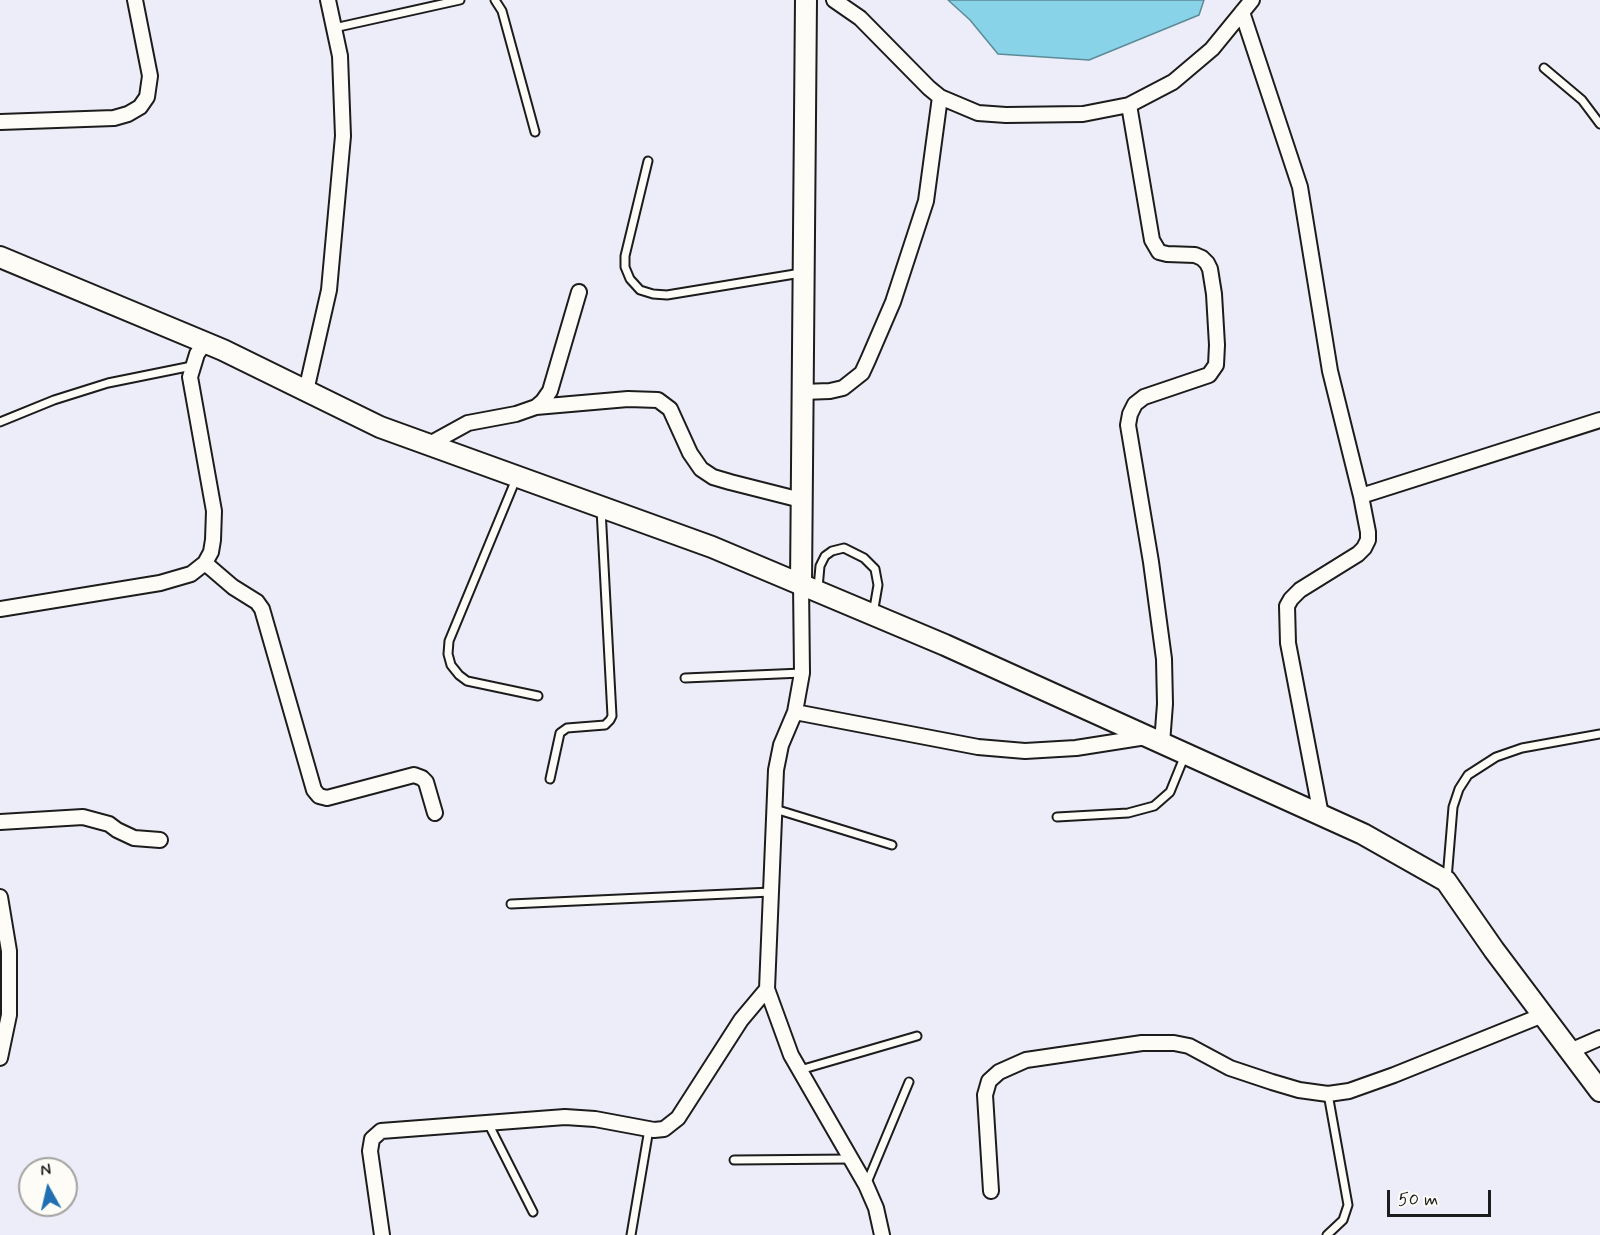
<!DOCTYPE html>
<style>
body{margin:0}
#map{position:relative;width:1600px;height:1235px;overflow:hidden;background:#ecedf9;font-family:Mynerve,sans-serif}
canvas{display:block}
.north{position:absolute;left:18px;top:1157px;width:60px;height:60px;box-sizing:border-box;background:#fdfcf7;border:2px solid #a3a29f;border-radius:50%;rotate:352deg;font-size:16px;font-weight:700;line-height:24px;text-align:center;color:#1c1c1c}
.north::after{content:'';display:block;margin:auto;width:21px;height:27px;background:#1f6fb2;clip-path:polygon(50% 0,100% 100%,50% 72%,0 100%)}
.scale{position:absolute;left:1387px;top:1190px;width:104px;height:27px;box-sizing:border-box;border:3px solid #1c1c1c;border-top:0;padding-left:8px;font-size:18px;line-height:21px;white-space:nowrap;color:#1c1c1c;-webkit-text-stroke:4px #fdfcf7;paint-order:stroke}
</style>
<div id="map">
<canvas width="1600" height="1235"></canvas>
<div class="north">N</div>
<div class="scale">50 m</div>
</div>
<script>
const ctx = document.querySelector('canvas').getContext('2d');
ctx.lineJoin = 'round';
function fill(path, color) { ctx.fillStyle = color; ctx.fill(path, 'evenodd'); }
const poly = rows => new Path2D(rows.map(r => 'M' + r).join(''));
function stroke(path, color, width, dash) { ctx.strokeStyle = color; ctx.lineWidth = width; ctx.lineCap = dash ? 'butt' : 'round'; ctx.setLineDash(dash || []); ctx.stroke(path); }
const water = poly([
 [948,0,1204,0,1199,15,1089,60,998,54,970,20,948,0]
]);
fill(water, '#89d3e9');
stroke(water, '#5d8a97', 1.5);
const lane = poly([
 [495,0,502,11,535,132],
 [334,28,460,0],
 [1544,68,1582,100,1600,124],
 [648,161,625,256,625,267,630,279,640,290,653,294,667,295,801,273],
 [0,422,54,400,108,383,192,366],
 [516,479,449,641,448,654,451,665,459,675,467,681,538,696],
 [818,588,820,566,825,556,832,551,844,548,864,558,875,569,878,585,873,614],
 [685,678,802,673],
 [550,779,560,733,567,728,605,725,610,720,612,716,601,509],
 [775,809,892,845],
 [1057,817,1128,813,1154,806,1170,792,1185,755],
 [1447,879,1453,807,1459,789,1468,775,1496,757,1522,748,1600,734],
 [511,904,771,892],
 [800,1070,917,1036],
 [488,1123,533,1212],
 [734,1160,851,1159],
 [866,1185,909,1082],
 [631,1235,649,1129],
 [1327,1235,1343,1220,1348,1205,1328,1094]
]);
const street = poly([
 [834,0,860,18,929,88,940,97,978,113,1006,115,1083,114,1129,105,1173,82,1212,49,1252,0],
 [1242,12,1300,187,1330,371,1361,496],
 [1129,105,1152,240,1159,252,1167,254,1195,255,1202,258,1207,263,1210,269,1214,294,1217,345,1216,365,1209,375,1144,397,1135,404,1130,414,1128,425,1151,562,1164,659,1165,704,1162,743],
 [0,122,114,118,128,114,140,107,147,97,150,76,135,0],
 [306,391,329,290,343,136,340,56,328,0],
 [802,392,830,391,843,388,862,373,868,360,893,302,926,201,940,97],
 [536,407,628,399,658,400,670,409,690,453,701,469,713,477,730,482,801,500],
 [428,445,468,423,516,414,536,407,543,401,550,391,579,292],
 [205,563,233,587,257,602,262,609,314,790,319,796,327,798,414,775,422,778,426,782,435,813],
 [801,584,802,673,795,712,781,745,776,770,767,989,791,1055,866,1185,876,1208,882,1235],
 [0,609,160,583,191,574,205,563,211,552,213,540,214,511,190,377,197,354,205,342],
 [795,712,978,747,1025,751,1076,748,1146,737],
 [1321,815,1288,643,1287,606,1291,599,1300,590,1358,554,1364,548,1368,540,1368,532,1361,496,1600,420],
 [0,822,83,817,109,824,117,830,134,838,160,840],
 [0,897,9,951,9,1015,0,1058],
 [1570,1051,1600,1038],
 [991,1191,985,1095,989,1081,999,1072,1026,1060,1142,1043,1174,1043,1189,1046,1230,1068,1272,1082,1299,1090,1328,1094,1349,1091,1394,1075,1543,1015],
 [382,1235,370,1151,372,1139,381,1131,565,1117,595,1119,654,1130,664,1129,678,1118,741,1020,767,989]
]);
const secondary = poly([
 [0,257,223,350,380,427,712,547,945,645,1363,834,1446,881,1494,950,1600,1091],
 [801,584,806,0]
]);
stroke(lane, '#1c1c1c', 11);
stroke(street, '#1c1c1c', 18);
stroke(secondary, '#1c1c1c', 24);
stroke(lane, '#fdfcf7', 7);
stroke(street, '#fdfcf7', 14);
stroke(secondary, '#fdfcf7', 20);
</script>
